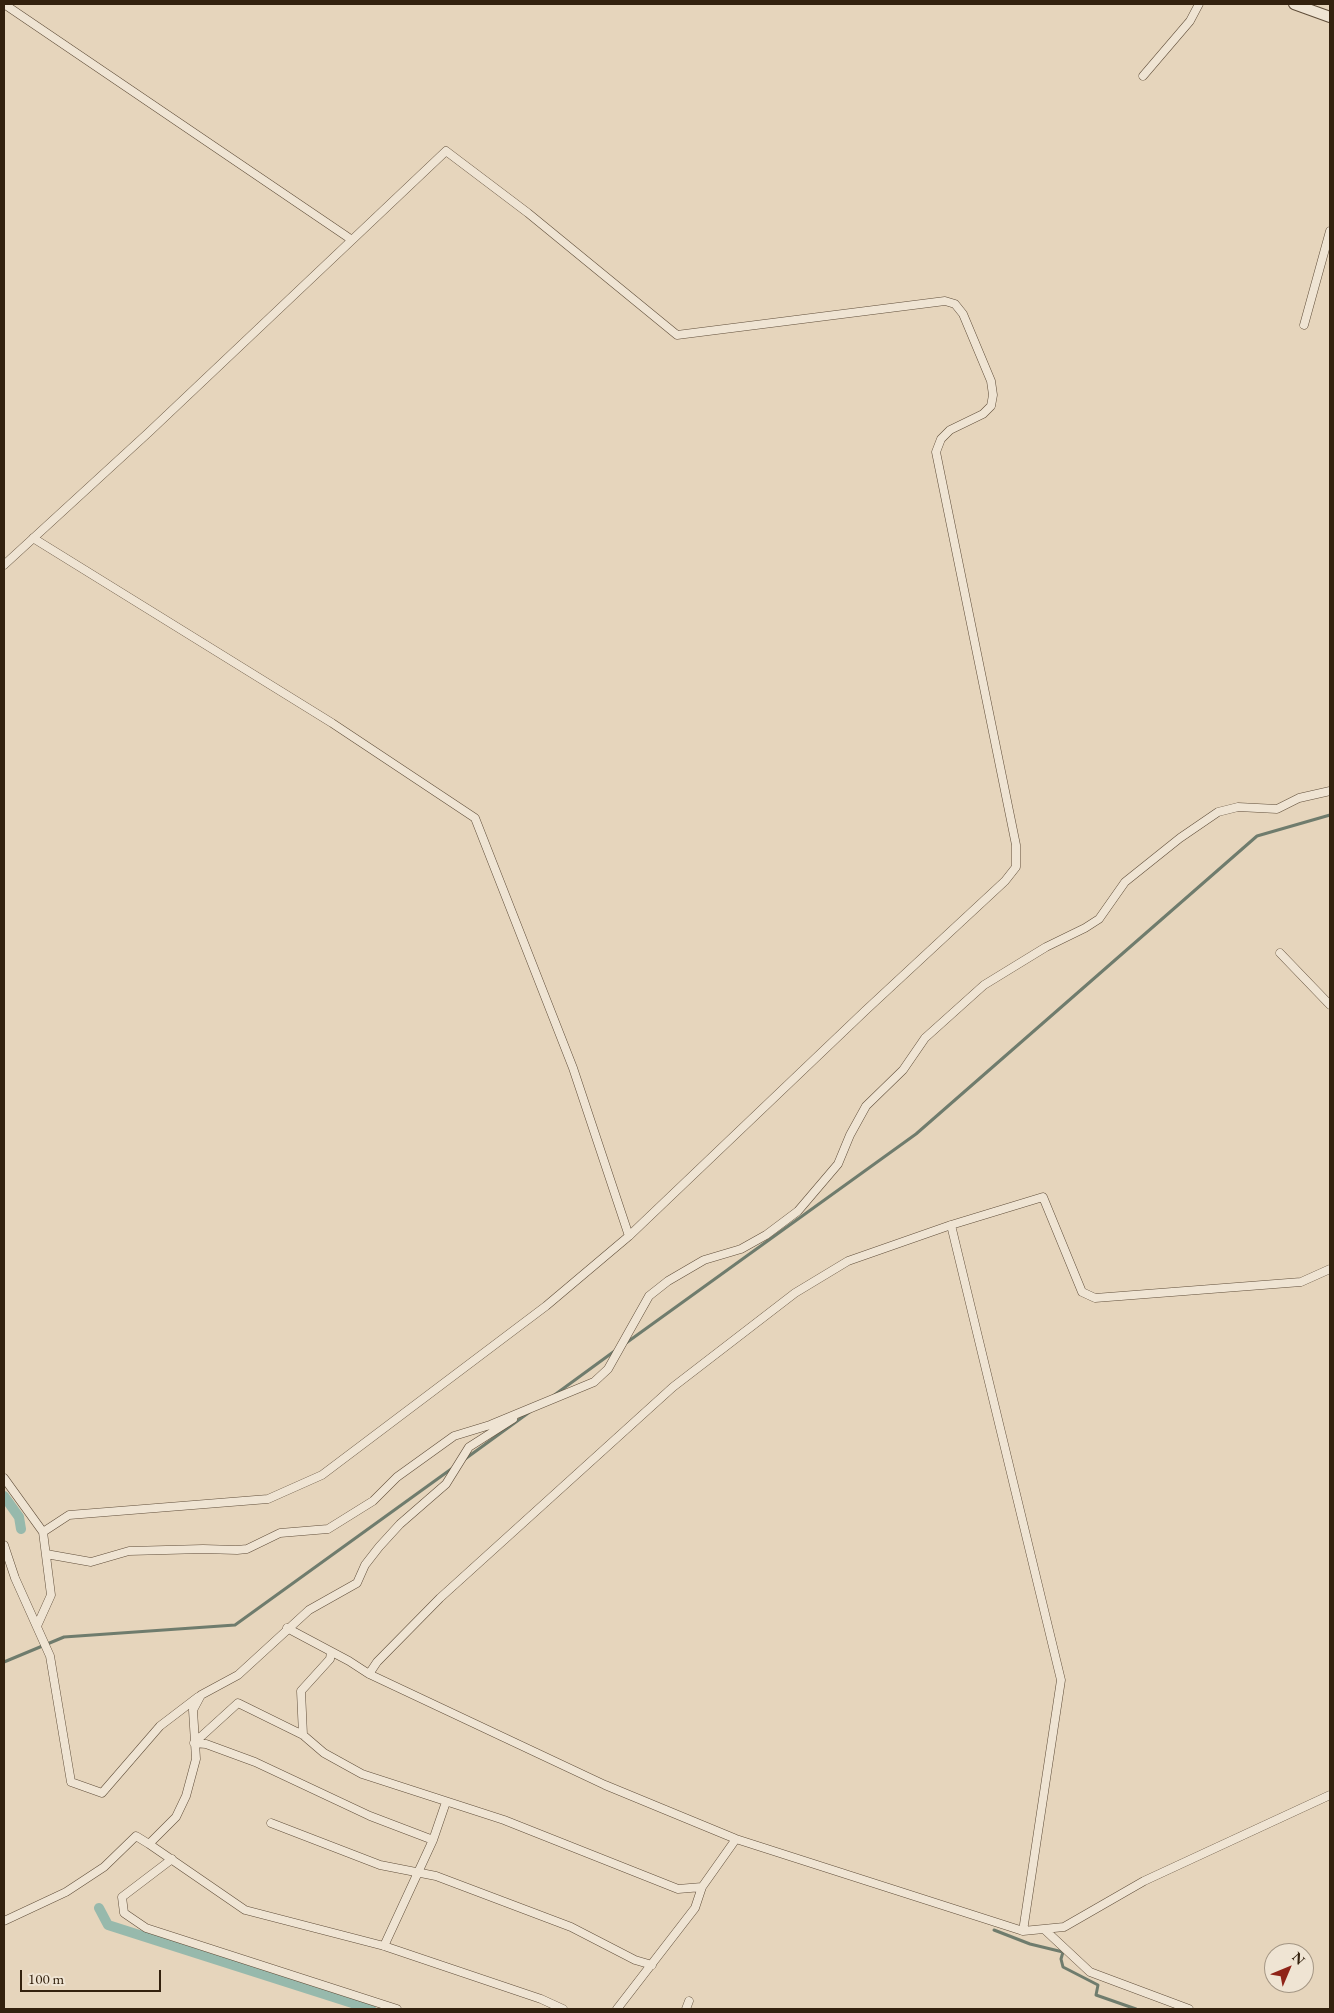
<!DOCTYPE html>
<style>
body{margin:0}
#map{position:relative;width:1334px;height:2013px;overflow:hidden;background:#e6d5bc;font-family:"EB Garamond",serif}
canvas{display:block}
.frame{position:absolute;inset:0;border:5px solid #33210e;pointer-events:none}
.north{position:absolute;left:1264px;top:1943px;width:50px;height:50px;box-sizing:border-box;background:#efe4d3;border:1px solid #a49684;border-radius:50%;rotate:45deg;font-size:14px;font-weight:700;line-height:20px;text-align:center;color:#33210e}
.north::after{content:'';display:block;margin:auto;width:18px;height:22px;background:#8f2418;clip-path:polygon(50% 0,100% 100%,50% 72%,0 100%)}
.scale{position:absolute;left:20px;top:1970px;width:141px;height:22px;box-sizing:border-box;border:2px solid #33210e;border-top:0;padding-left:6px;font-size:15px;line-height:18px;white-space:nowrap;color:#33210e;-webkit-text-stroke:4px #efe4d3;paint-order:stroke}
</style>
<div id="map">
<canvas width="1334" height="2013"></canvas>
<div class="frame"></div>
<div class="north">N</div>
<div class="scale">100 m</div>
</div>
<script>
const ctx = document.querySelector('canvas').getContext('2d');
ctx.lineJoin = 'round';
const poly = rows => new Path2D(rows.map(r => 'M' + r).join(''));
function stroke(path, color, width, dash) { ctx.strokeStyle = color; ctx.lineWidth = width; ctx.lineCap = dash ? 'butt' : 'round'; ctx.setLineDash(dash || []); ctx.stroke(path); }
stroke(poly([
 [626,1343,916,1134,1257,836,1330,815],
 [553,1396,616,1350],
 [465,1459,531,1411],
 [4,1662,64,1637,235,1625,454,1467],
 [994,1930,1030,1944,1063,1952,1061,1959,1063,1967,1098,1985,1096,1995,1136,2009]
]), '#6f7c6d', 3);
stroke(poly([
 [4,1496,19,1517,21,1529],
 [99,1908,108,1925,371,2009]
]), '#97b9ac', 10);
const minor = poly([
 [4,4,352,240,446,151,528,213,677,335,945,301,955,304,963,314,991,381,993,395,991,406,983,414,950,430,941,439,936,452,1016,845,1016,867,1005,881,866,1010,629,1236,573,1068,475,818,332,723,33,538],
 [1143,76,1190,21,1199,4],
 [1304,325,1330,231],
 [4,565,148,433,352,240],
 [1280,953,1330,1005],
 [951,1225,1061,1680,1023,1931],
 [513,1419,469,1447,446,1484,400,1524,379,1547,365,1565,357,1583,309,1610,238,1675,201,1695,193,1710,196,1759,186,1796,176,1817,149,1844,245,1910,384,1946,541,1999,563,2009],
 [4,1478,43,1532,51,1595,37,1626],
 [43,1532,69,1515,268,1499,322,1475,546,1306,629,1236],
 [4,1545,15,1578,50,1656,71,1782,102,1793,160,1726,198,1697],
 [46,1554,91,1562,129,1551,203,1549,237,1550,247,1549,280,1533,328,1529,373,1501,397,1477,454,1436,490,1425,594,1382,608,1369,649,1296,668,1281,704,1260,741,1249,766,1235,798,1211,838,1164,850,1135,866,1106,903,1070,925,1038,984,985,1046,947,1085,928,1099,919,1125,882,1180,838,1218,812,1238,807,1277,809,1299,798,1330,791],
 [287,1628,349,1661,369,1674,605,1785,736,1839,1023,1931,1064,1927,1144,1881,1330,1795],
 [369,1674,377,1662,440,1598,673,1387,795,1293,848,1261,951,1225,1043,1197,1082,1292,1095,1298,1301,1282,1330,1269],
 [303,1735,301,1691,330,1659,331,1652],
 [194,1743,238,1703,303,1735,324,1753,362,1774,504,1820,678,1889,702,1887],
 [194,1743,206,1744,255,1762,370,1816,433,1840],
 [271,1823,380,1865,436,1876,571,1927,635,1960,652,1965],
 [172,1859,122,1897,124,1913,146,1928,397,2009],
 [4,1921,66,1892,104,1867,136,1836,149,1844],
 [1045,1930,1090,1972,1189,2009],
 [384,1946,433,1840,446,1802],
 [617,2009,695,1908,702,1887,736,1839],
 [686,2009,689,2001]
]);
const tertiary = poly([
 [1294,4,1330,17]
]);
stroke(minor, '#604e3a', 9);
stroke(tertiary, '#604e3a', 12);
stroke(minor, '#efe4d3', 8);
stroke(tertiary, '#efe4d3', 10);
</script>
